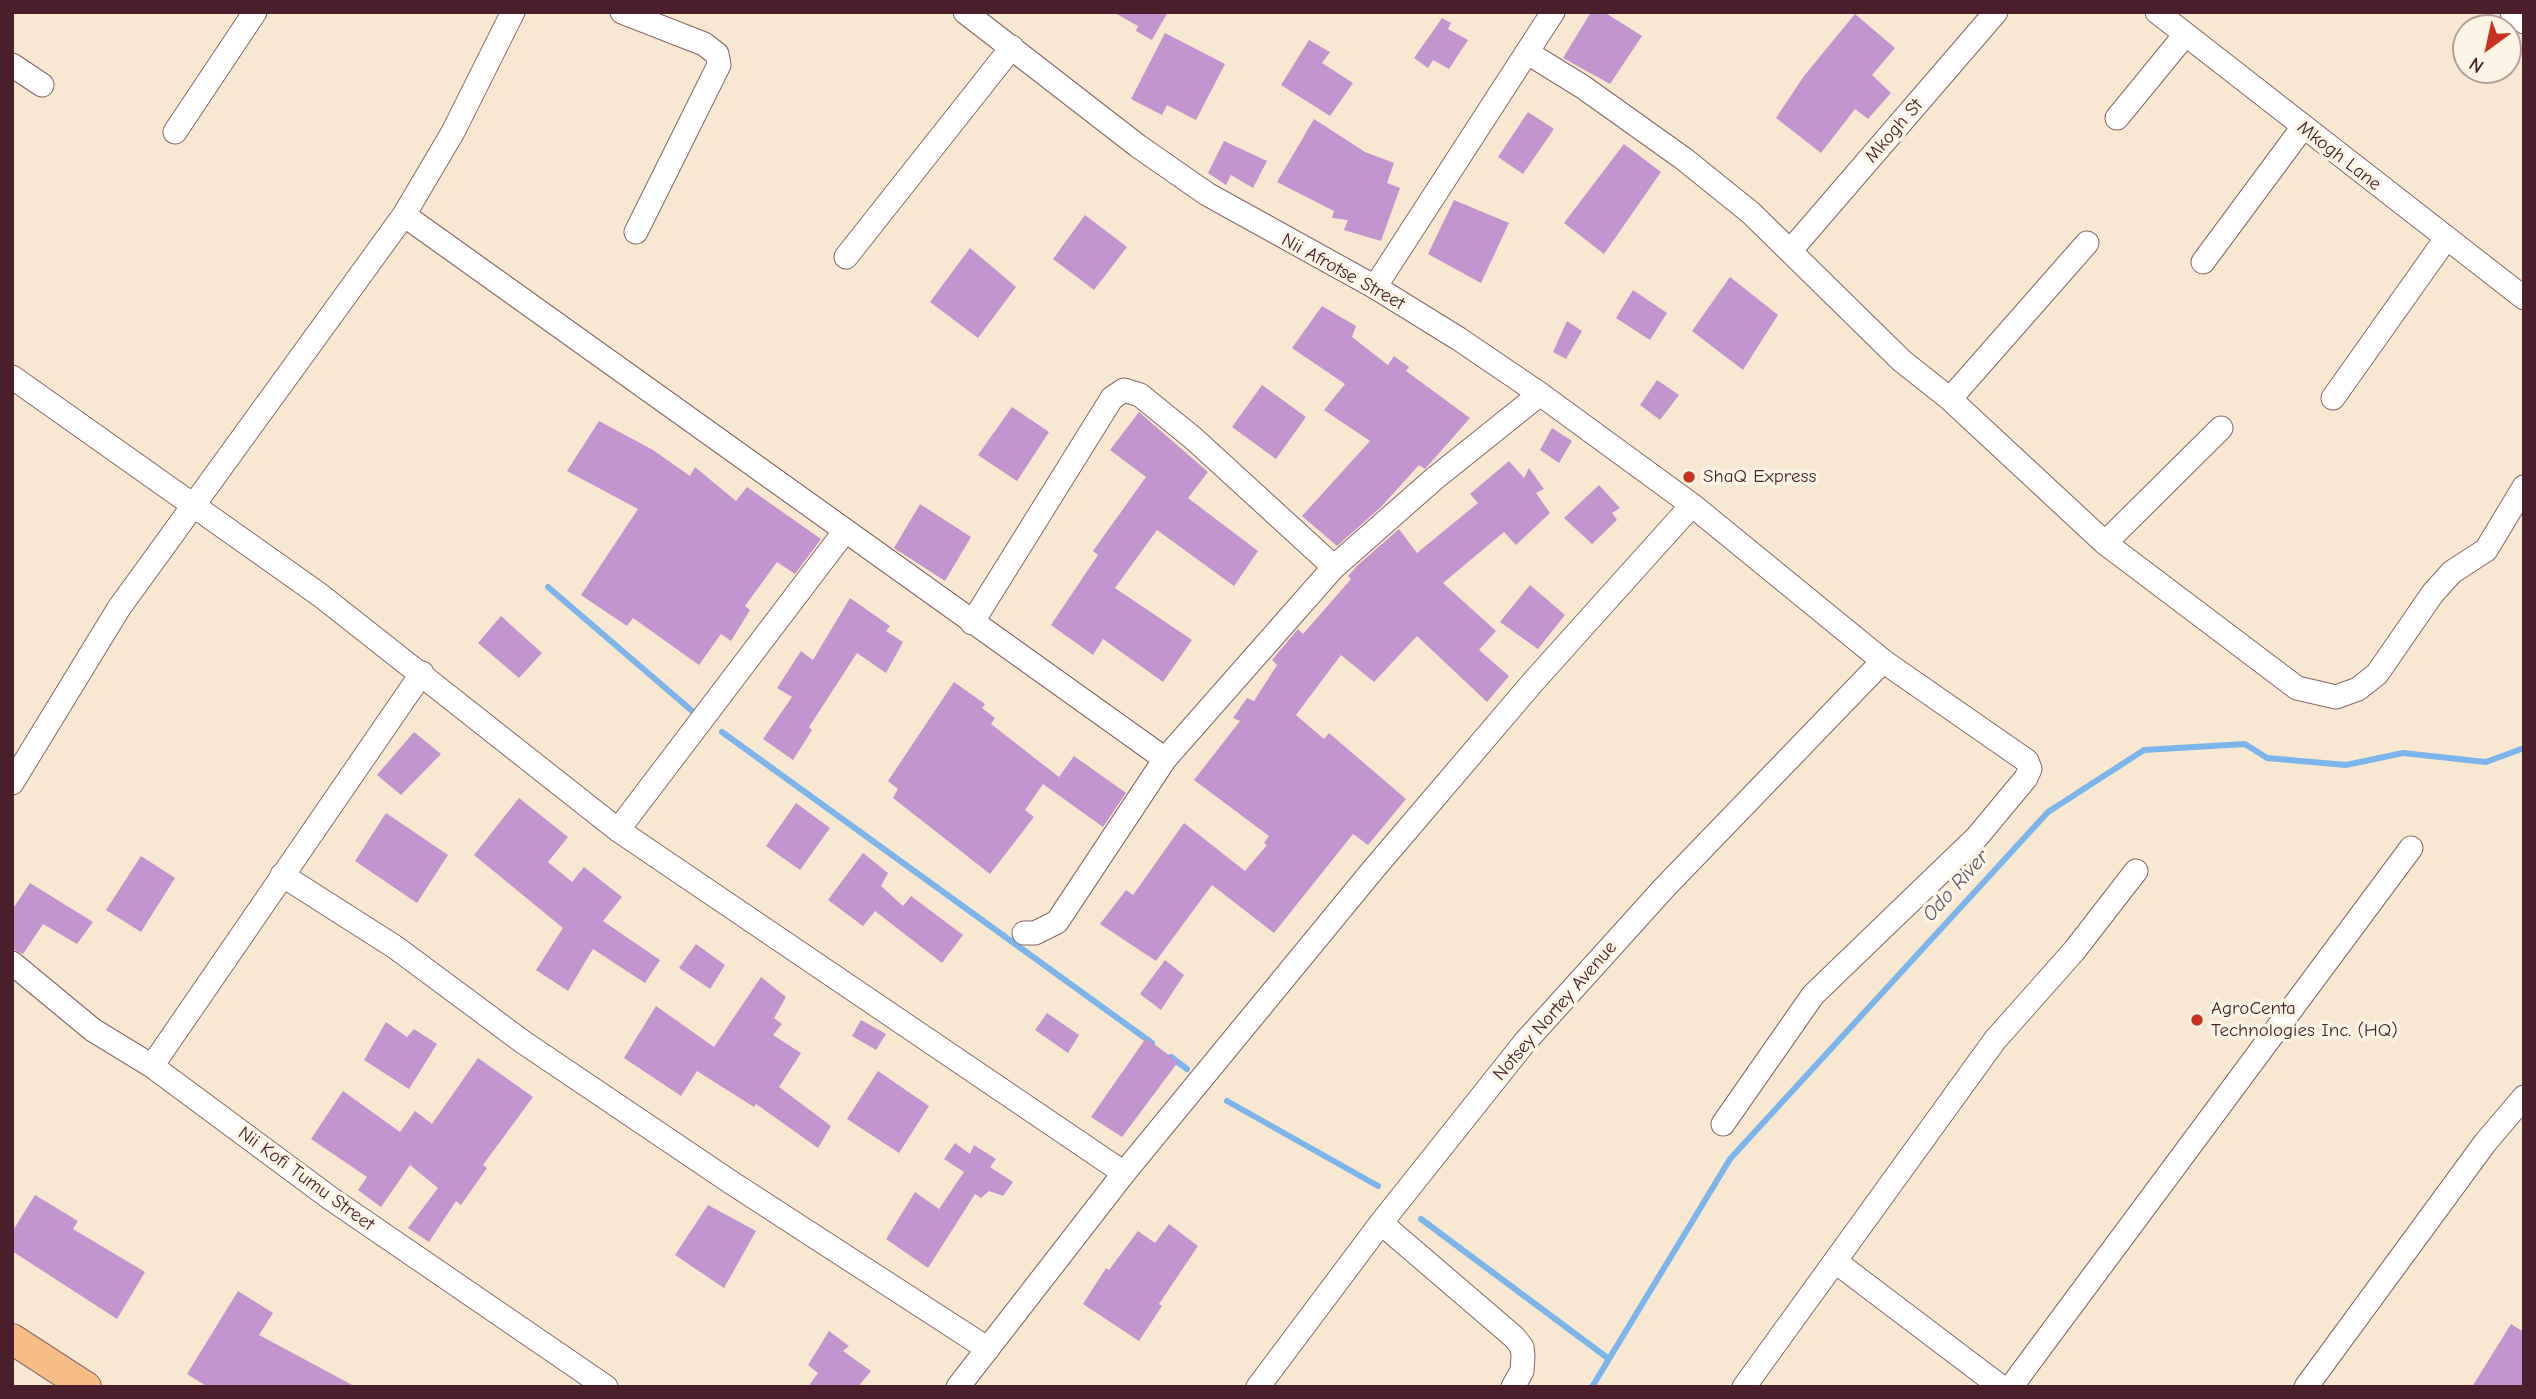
<!DOCTYPE html>
<style>
body{margin:0}
#map{position:relative;width:2536px;height:1399px;overflow:hidden;background:#f8e8d1;font-family:"Comic Neue",sans-serif}
canvas{display:block}
.frame{position:absolute;inset:0;border:14px solid #4a1f2b;pointer-events:none}
.north{position:absolute;left:2452px;top:14px;width:70px;height:70px;box-sizing:border-box;background:#fcf5e5;border:2px solid #b59f9b;border-radius:50%;rotate:213deg;font-size:19px;font-weight:700;line-height:28px;text-align:center;color:#4a1f2b}
.north::after{content:'';display:block;margin:auto;width:24px;height:32px;background:#c8321e;clip-path:polygon(50% 0,100% 100%,50% 72%,0 100%)}
</style>
<div id="map">
<canvas width="2536" height="1399"></canvas>
<div class="frame"></div>
<div class="north">N</div>
</div>
<script>
const ctx = document.querySelector('canvas').getContext('2d');
ctx.lineJoin = 'round';
const poly = rows => new Path2D(rows.map(r => 'M' + r).join(''));
function stroke(path, color, width, dash) { ctx.strokeStyle = color; ctx.lineWidth = width; ctx.lineCap = dash ? 'butt' : 'round'; ctx.setLineDash(dash || []); ctx.stroke(path); }
function fill(path, color) { ctx.fillStyle = color; ctx.fill(path, 'evenodd'); }
function write(font, color, halo, rows, align = 'center') {
  ctx.font = font + ' "Comic Neue",sans-serif'; ctx.lineWidth = 7; ctx.setLineDash([]); ctx.textBaseline = 'middle'; ctx.strokeStyle = halo; ctx.fillStyle = color; for (const [text, x, y, turn = 0] of rows) {
    ctx.save(); ctx.translate(x, y); ctx.rotate((+turn || 0) * Math.PI / 180); ctx.textAlign = isNaN(turn) ? turn : align; if (halo) ctx.strokeText(text, 0, 0); ctx.fillText(text, 0, 0); ctx.restore();
  }
}
stroke(poly([
 [548,587,691,710],
 [722,732,1152,1043],
 [1171,1057,1187,1069],
 [1227,1101,1378,1186],
 [1421,1219,1609,1359],
 [1592,1387,1730,1159,2048,812,2144,750,2245,744,2267,758,2346,765,2403,753,2486,762,2524,748]
]), '#7bb5ec', 6);
fill(poly([
 [1113,12,1168,12,1152,40,1136,31,1138,26],
 [1591,12,1604,12,1642,36,1610,84,1563,58],
 [1855,14,1895,48,1872,75,1891,93,1868,119,1855,109,1821,153,1776,118,1804,76],
 [1442,18,1451,23,1448,29,1468,40,1449,69,1433,60,1428,68,1414,58],
 [1165,33,1225,64,1196,120,1167,105,1162,115,1131,99],
 [1309,40,1330,52,1322,63,1353,83,1330,116,1281,85],
 [1528,112,1554,129,1523,174,1498,157],
 [1314,119,1365,152,1394,163,1387,183,1400,188,1381,241,1344,230,1348,220,1332,218,1334,211,1277,182],
 [1224,141,1267,161,1253,188,1231,175,1226,185,1208,173],
 [1624,144,1661,172,1604,254,1564,223],
 [1454,200,1509,223,1481,283,1428,254],
 [1085,215,1127,247,1094,290,1053,259],
 [970,248,1016,287,978,338,930,302],
 [1730,277,1778,315,1743,370,1692,331],
 [1633,290,1667,313,1650,340,1616,318],
 [1322,306,1356,326,1352,337,1388,365,1394,356,1409,367,1406,371,1470,418,1425,469,1419,465,1381,507,1337,546,1302,516,1370,441,1324,410,1345,384,1292,348],
 [1567,321,1582,331,1566,359,1553,352],
 [1657,380,1679,395,1660,420,1640,405],
 [1262,385,1306,417,1276,459,1232,427],
 [1012,407,1049,432,1017,481,978,455],
 [1139,412,1208,472,1188,498,1258,551,1234,586,1157,530,1115,588,1192,640,1163,682,1103,639,1093,655,1051,625,1098,555,1093,551,1146,477,1110,450],
 [599,421,653,450,690,476,695,467,736,501,747,487,821,539,795,574,777,562,745,606,750,610,731,641,721,634,699,665,633,618,627,626,581,595,638,509,567,471],
 [1552,428,1572,441,1559,463,1540,450],
 [1509,461,1524,478,1529,468,1544,489,1536,493,1550,513,1516,545,1504,532,1443,583,1496,631,1479,650,1509,676,1487,702,1417,636,1374,682,1341,655,1296,715,1324,739,1329,733,1406,799,1368,845,1353,834,1274,933,1212,885,1156,961,1100,924,1126,890,1133,895,1184,823,1245,871,1267,845,1264,843,1269,836,1194,780,1240,721,1233,718,1247,698,1254,701,1277,665,1272,660,1298,629,1303,634,1351,579,1348,576,1359,564,1399,529,1417,553,1478,503,1470,494],
 [1599,485,1620,508,1612,513,1617,520,1592,544,1564,518],
 [920,504,971,537,945,581,894,548],
 [1530,585,1565,615,1538,649,1500,622],
 [850,598,890,626,886,631,903,642,886,673,857,653,809,727,812,730,793,760,763,739,792,697,777,688,801,651,813,660],
 [501,616,542,653,519,678,478,643],
 [954,682,985,704,982,708,995,718,991,724,1059,777,1074,756,1126,793,1103,827,1043,784,1025,810,1034,817,990,874,893,798,898,789,888,781],
 [414,732,441,754,401,795,377,775],
 [519,798,568,837,548,862,572,882,584,867,622,897,603,921,660,960,645,983,593,949,568,991,536,970,563,928,474,855],
 [796,803,830,828,800,870,766,846],
 [386,813,448,855,417,903,355,861],
 [863,853,888,873,881,886,903,906,911,896,963,935,942,963,875,911,863,926,828,900],
 [141,856,175,878,141,932,106,910],
 [30,883,93,922,77,944,43,924,23,954,12,949,12,910],
 [696,944,725,965,710,989,679,968],
 [1165,960,1184,975,1161,1010,1140,994],
 [761,977,786,997,774,1018,782,1024,773,1035,801,1053,779,1087,831,1126,818,1148,756,1104,754,1107,697,1071,681,1096,624,1058,656,1006,714,1047],
 [1047,1013,1079,1035,1068,1053,1035,1030],
 [861,1020,886,1034,876,1050,852,1036],
 [386,1022,407,1037,414,1029,437,1044,409,1089,364,1060],
 [1146,1038,1178,1062,1122,1137,1091,1117],
 [478,1058,533,1097,483,1165,487,1168,461,1205,456,1201,429,1242,408,1228,438,1188,410,1165,381,1207,358,1190,367,1177,311,1139,343,1091,400,1132,415,1111,432,1124],
 [878,1071,929,1106,899,1153,847,1119],
 [955,1143,970,1154,974,1145,996,1159,990,1167,1013,1182,1003,1196,989,1191,981,1198,975,1194,928,1268,886,1239,915,1192,939,1209,964,1172,944,1159],
 [35,1195,78,1221,73,1229,145,1272,117,1319,12,1251,12,1232],
 [708,1205,756,1231,724,1288,675,1255],
 [1169,1224,1198,1246,1159,1304,1162,1306,1139,1341,1083,1304,1106,1268,1109,1270,1138,1231,1155,1243],
 [238,1291,273,1313,259,1335,356,1387,208,1387,187,1374],
 [2511,1324,2524,1332,2524,1387,2472,1387],
 [829,1331,849,1346,843,1351,871,1371,858,1387,808,1387,818,1373,808,1365]
]), '#c295ce');
const minor = poly([
 [622,12,704,44,717,54,719,65,636,232],
 [2157,12,2524,298],
 [2512,12,2524,22],
 [1528,53,1583,87,1684,159,1751,213,1902,361,1950,399,2105,543,2297,688,2336,697,2358,689,2377,674,2433,593,2452,572,2486,550,2524,487],
 [12,65,42,85],
 [2117,118,2185,35],
 [175,132,255,12],
 [404,215,1165,759],
 [1791,250,1996,12],
 [846,257,1012,47],
 [2203,262,2303,127],
 [1375,287,1553,12],
 [12,377,320,595,618,830,1124,1173],
 [2333,398,2445,240],
 [1950,399,2087,243],
 [1692,505,1883,661,2014,752,2027,761,2030,769,2026,778,1977,837,1813,995,1723,1124],
 [2105,543,2221,428],
 [972,623,1112,398,1124,390,1140,395,1193,438,1334,567],
 [12,783,119,608,404,215,453,132,513,12],
 [618,830,845,531],
 [282,875,395,947,523,1042,732,1183,988,1349],
 [1024,933,1035,933,1057,922,1165,759,1334,567,1434,479,1540,394],
 [12,963,93,1030,152,1066,330,1198,606,1387],
 [152,1066,422,673],
 [1381,1223,1514,1337,1522,1347,1523,1356,1522,1371,1513,1387],
 [1836,1262,2001,1387],
 [958,1387,1124,1173,1372,871,1533,682,1692,505,1540,394,1459,339,1375,287,1207,194,1138,146,965,12],
 [1258,1387,1381,1223,1525,1042,1665,887,1883,661],
 [1744,1387,1995,1040,2074,951,2136,871],
 [2011,1387,2411,848],
 [2306,1387,2485,1143,2524,1097]
]);
const major = poly([
 [12,1339,86,1387]
]);
stroke(minor, '#876565', 25);
stroke(major, '#876565', 32);
stroke(minor, '#fff', 23);
stroke(major, '#f6be86', 30);
for (const [x, y, r, color] of [
 [1689,477,7,"#c8321e"],
 [2197,1020,7,"#c8321e"]
]) { const dot = new Path2D(); dot.arc(x, y, r, 0, 2 * Math.PI); ctx.fillStyle = color; ctx.fill(dot); stroke(dot, '#fcf5e5', 2.5); }
write('19px', '#4a1f2b', '#fcf5e5', [
 ["Mkogh St",1894,131,-49],
 ["Mkogh Lane",2339,156,38],
 ["Nii Afrotse Street",1343,272,29],
 ["Notsey Nortey Avenue",1555,1011,-49],
 ["Nii Kofi Tumu Street",306,1179,36]
]);
write('19px', '#4a1f2b', '#fcf5e5', [
 ["ShaQ Express",1703,477],
 ["AgroCenta",2211,1009],
 ["Technologies Inc. (HQ)",2211,1031]
], 'left');
write('italic 21px', '#5b546f', '#fcf5e5', [
 ["Odo River",1956,886,-48]
]);
</script>
